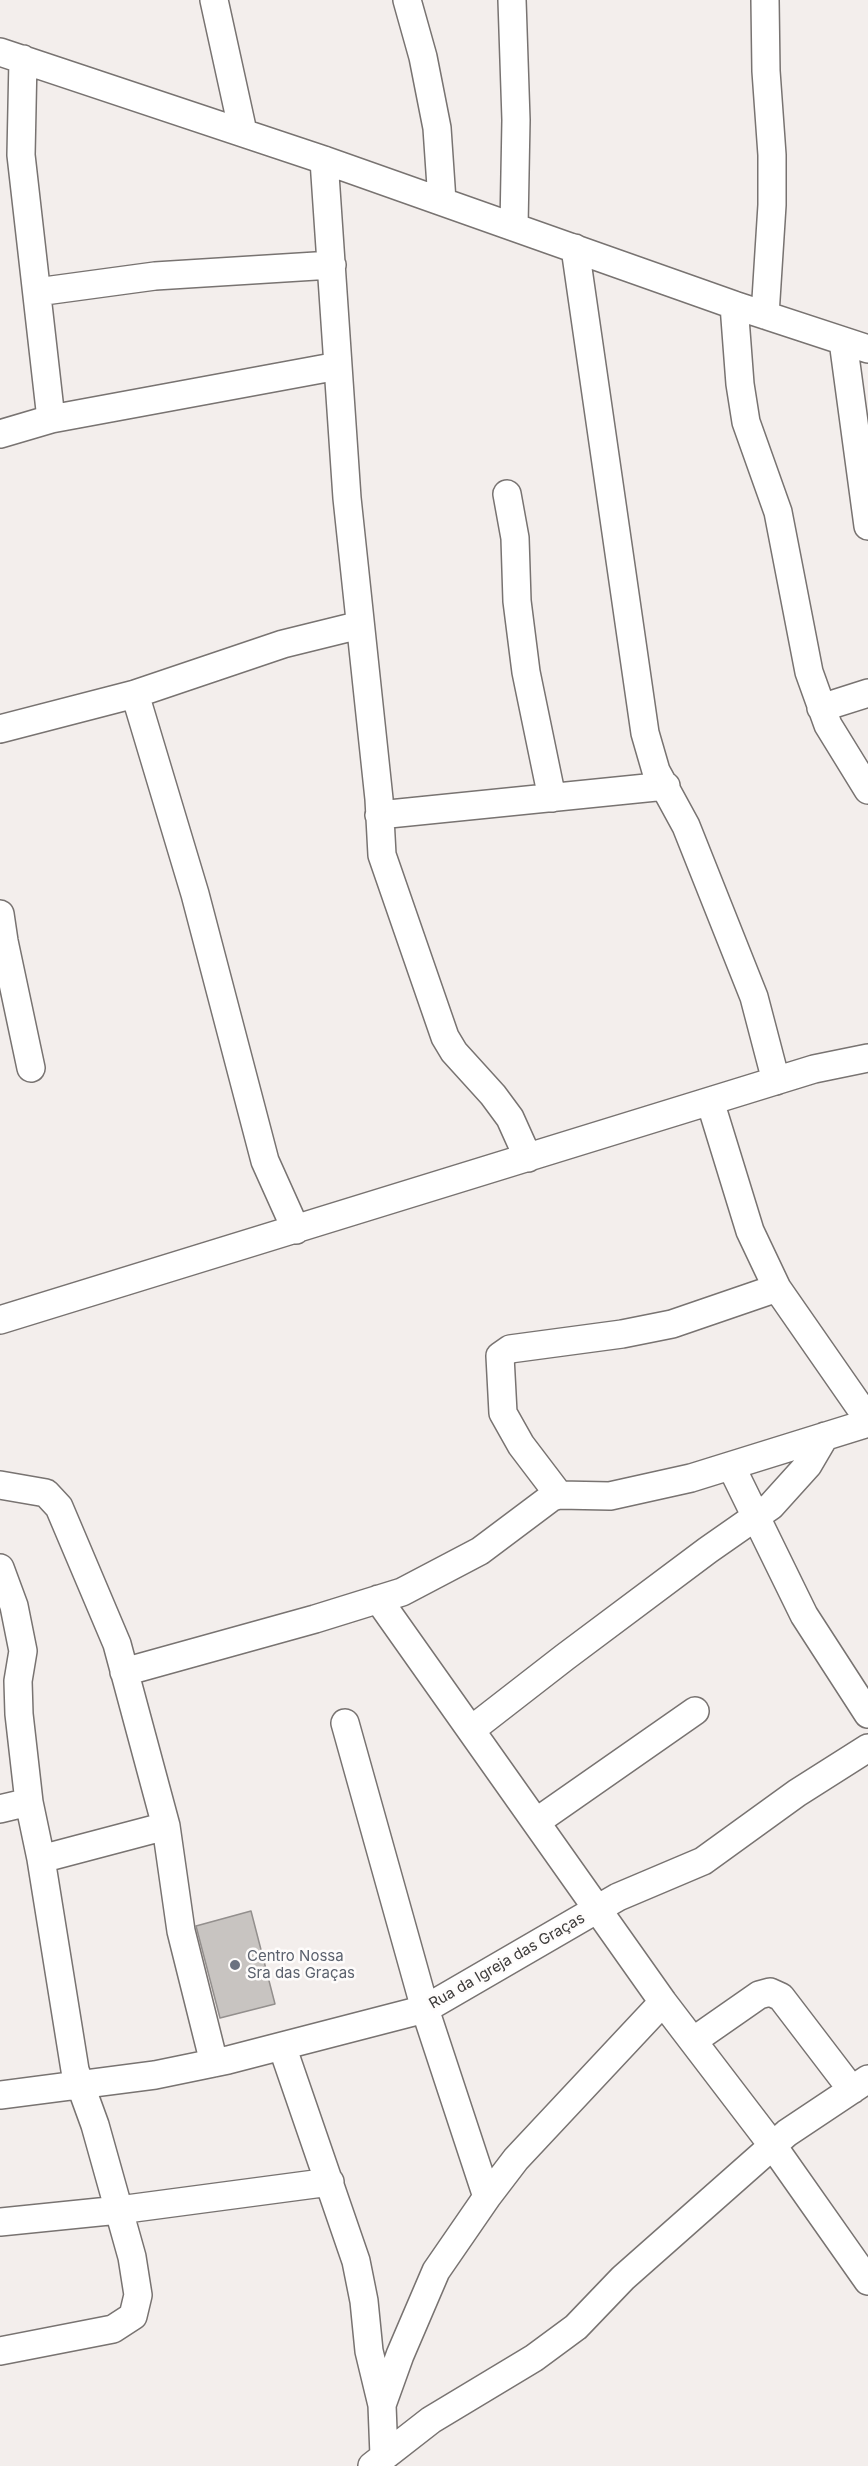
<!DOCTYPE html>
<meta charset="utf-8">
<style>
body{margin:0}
canvas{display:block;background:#f3eeec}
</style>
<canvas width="868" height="2466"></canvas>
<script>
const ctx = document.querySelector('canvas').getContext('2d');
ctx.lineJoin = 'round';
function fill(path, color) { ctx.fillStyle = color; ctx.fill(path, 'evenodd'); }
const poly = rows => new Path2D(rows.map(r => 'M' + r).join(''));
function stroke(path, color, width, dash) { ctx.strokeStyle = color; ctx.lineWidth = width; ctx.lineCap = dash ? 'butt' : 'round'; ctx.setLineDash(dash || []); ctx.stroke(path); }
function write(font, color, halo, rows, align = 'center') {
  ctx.font = font + ' Inter,sans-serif'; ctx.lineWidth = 5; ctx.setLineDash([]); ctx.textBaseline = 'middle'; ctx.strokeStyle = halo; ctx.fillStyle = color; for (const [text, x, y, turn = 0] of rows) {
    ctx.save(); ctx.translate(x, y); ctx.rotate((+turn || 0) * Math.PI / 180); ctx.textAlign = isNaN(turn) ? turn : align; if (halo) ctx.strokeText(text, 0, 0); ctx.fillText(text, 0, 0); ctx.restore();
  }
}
const building = poly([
 [251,1911,275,2004,220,2018,196,1926,251,1911]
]);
fill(building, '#c8c4c1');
stroke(building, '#938f8d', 1.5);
const minor = poly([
 [214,0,243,132],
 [407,0,423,57,437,128,442,201],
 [512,0,516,120,514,226],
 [0,52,324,160,734,305,868,349],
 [23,59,21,155,51,419],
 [324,160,347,498,379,799,382,855,445,1037,454,1052,493,1095,510,1118,528,1158],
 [575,248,645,733,656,771,686,826,754,997,776,1081],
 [37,292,155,276,332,265],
 [734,305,740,384,746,422,778,512,809,672,828,725,868,790],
 [765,315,772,205,772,155,766,71,765,0],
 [843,341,868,526],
 [0,434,51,419,338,366],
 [507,494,515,538,517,601,526,672,552,798],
 [135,694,195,894,265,1161,296,1230],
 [821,708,868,693],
 [0,729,135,694,283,644,360,625],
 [379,815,666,786],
 [0,914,4,941,31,1068],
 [710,1101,750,1231,777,1288,868,1419],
 [0,1320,814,1069,868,1058],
 [731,1466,804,1615,868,1714],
 [0,1485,46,1493,59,1507,117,1644,166,1826,181,1931,214,2063],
 [559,1495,521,1445,503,1413,500,1356,510,1349,622,1334,672,1324,777,1288],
 [0,1568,14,1606,23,1651,18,1681,19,1714,29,1802,41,1859,75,2070,95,2125,132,2257,138,2295,133,2316,113,2329,0,2351],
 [378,1599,663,2002,773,2146,868,2281],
 [124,1672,315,1619,402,1592,480,1551,552,1497,559,1495,610,1496,691,1478,868,1423],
 [345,1723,425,2009,487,2197],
 [471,1730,565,1657,708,1550,771,1506,808,1465,825,1436],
 [0,1809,29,1802],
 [536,1822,695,1711],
 [41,1859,166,1826],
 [693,2041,759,1995,770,1992,781,1997,852,2090],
 [282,2046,356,2261,364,2301,369,2351,382,2405,384,2456],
 [0,2095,155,2075,228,2060,425,2009,618,1897,703,1861,797,1793,868,1748],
 [0,2222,119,2210,330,2182],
 [382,2405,400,2355,436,2271,487,2197,516,2159,663,2002],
 [372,2466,431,2420,534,2358,576,2327,623,2278,787,2133,868,2079]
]);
stroke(minor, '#787371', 30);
stroke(minor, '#fff', 27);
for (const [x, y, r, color] of [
 [235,1965,6,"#6b7280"]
]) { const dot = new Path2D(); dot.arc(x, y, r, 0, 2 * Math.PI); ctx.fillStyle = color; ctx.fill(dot); stroke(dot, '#fefcfb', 2); }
write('15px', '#5b616d', '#fefcfb', [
 ["Centro Nossa",247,1956],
 ["Sra das Graças",247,1973]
], 'left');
write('15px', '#3d3b3a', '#fefcfb', [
 ["Rua da Igreja das Graças",507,1961,-30]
]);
</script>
